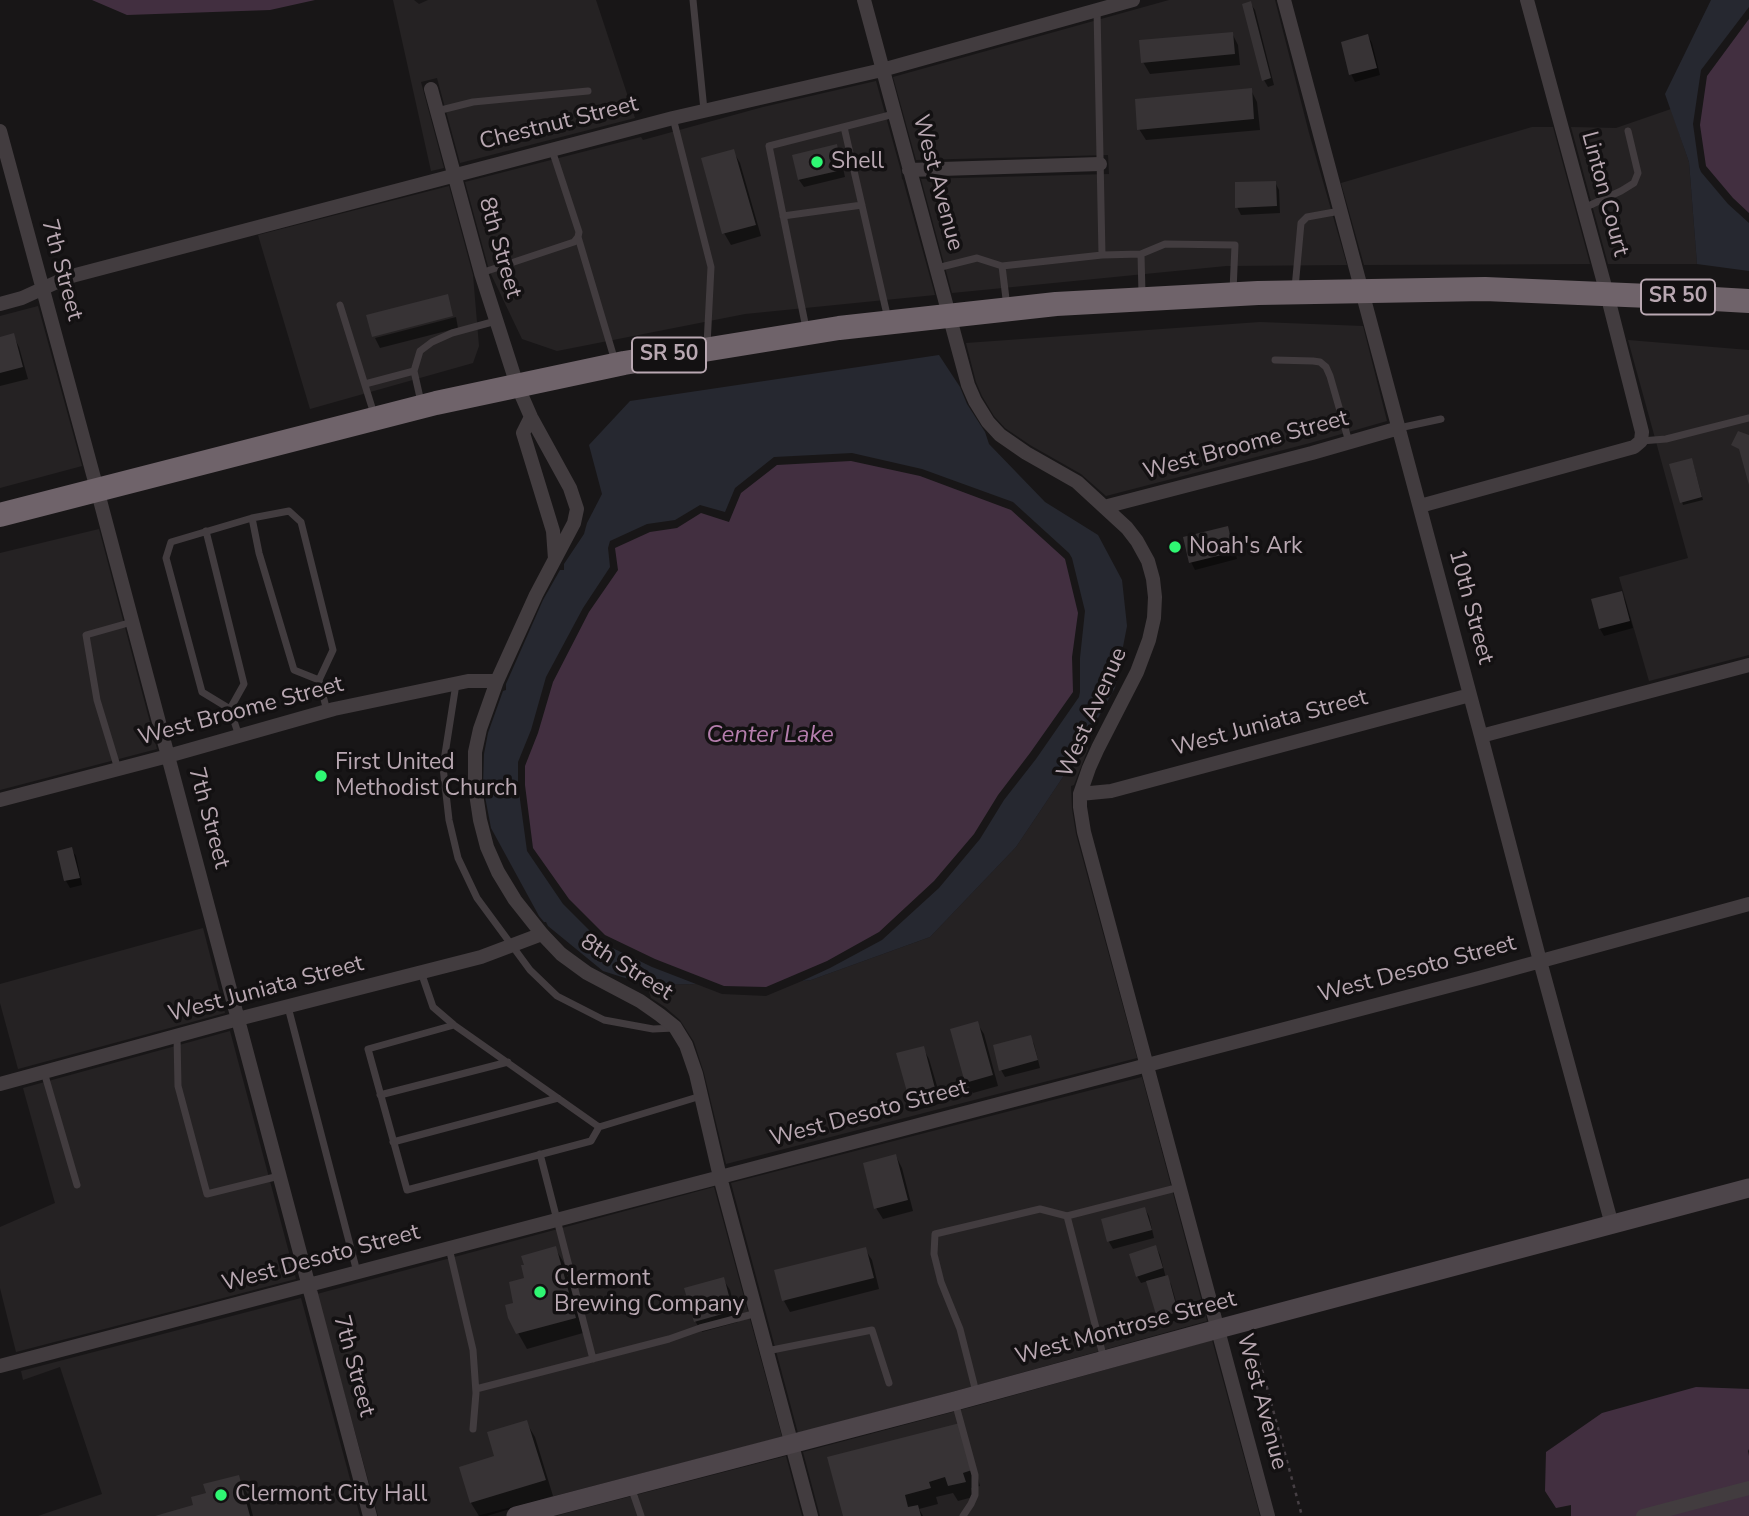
<!DOCTYPE html>
<style>
body{margin:0}
canvas{display:block;background:#181617}
</style>
<canvas width="1749" height="1516"></canvas>
<script>
const ctx = document.querySelector('canvas').getContext('2d');
ctx.lineJoin = 'round';
function fill(path, color) { ctx.fillStyle = color; ctx.fill(path, 'evenodd'); }
const poly = rows => new Path2D(rows.map(r => 'M' + r).join(''));
function stroke(path, color, width, dash) { ctx.strokeStyle = color; ctx.lineWidth = width; ctx.lineCap = dash ? 'butt' : 'round'; ctx.setLineDash(dash || []); ctx.stroke(path); }
function write(font, color, halo, rows, align = 'center') {
  ctx.font = font + ' "Nunito Sans",sans-serif'; ctx.lineWidth = 7; ctx.setLineDash([]); ctx.textBaseline = 'middle'; ctx.strokeStyle = halo; ctx.fillStyle = color; for (const [text, x, y, turn = 0] of rows) {
    ctx.save(); ctx.translate(x, y); ctx.rotate((+turn || 0) * Math.PI / 180); ctx.textAlign = isNaN(turn) ? turn : align; if (halo) ctx.strokeText(text, 0, 0); ctx.fillText(text, 0, 0); ctx.restore();
  }
}
fill(poly([
 [393,0,414,0,419,4,428,0,596,0,635,118,460,163,437,78,421,82,444,168,431,171],
 [1169,0,1275,0,1309,133,1347,265,1226,266,952,293,921,179,1109,174,1108,155,916,160,893,77],
 [876,81,901,171,902,179,903,180,935,295,745,314,557,351,522,339,489,270,465,182,641,137,643,140,763,107],
 [1671,109,1689,162,1697,264,1608,264,1571,127,1616,128],
 [1532,127,1553,127,1590,264,1364,265,1341,183],
 [449,186,473,275,479,346,473,363,310,409,258,235],
 [38,306,82,466,0,488,0,316],
 [1260,322,1363,326,1387,421,1310,443,1106,496,1081,474,1030,445,1005,428,994,416,982,396,976,382,966,343],
 [1628,340,1749,350,1749,655,1649,681,1619,577,1688,558],
 [99,529,157,749,0,790,0,553],
 [1085,740,1088,749,1074,785,1071,786,1072,809,1076,834,1137,1058,726,1164,704,1073,694,1042,680,1020,665,1007,651,998,647,985,696,984,722,994,766,996,802,981,811,980,930,937,1016,847,1073,762],
 [203,928,225,1013,18,1069,0,1003,0,984],
 [230,1031,296,1279,16,1352,0,1288,0,1227,55,1203,23,1088],
 [1142,1077,1207,1321,974,1386,798,1433,731,1183],
 [714,1187,782,1437,477,1516,378,1516,317,1294],
 [301,1298,360,1516,38,1516,102,1494,60,1367,23,1380,21,1371],
 [1212,1340,1260,1516,820,1516,803,1452,979,1405],
 [786,1456,802,1516,555,1516]
]), '#252223');
fill(poly([
 [1711,0,1749,0,1749,7,1701,70,1693,124,1699,167,1701,172,1728,204,1749,223,1749,271,1697,264,1689,162,1665,94],
 [939,355,960,387,967,404,985,432,989,444,1045,502,1098,535,1122,580,1127,626,1115,688,1073,762,1016,847,930,937,811,980,802,981,830,968,882,940,939,888,980,839,1004,800,1036,759,1079,697,1080,692,1080,658,1085,611,1072,558,1069,553,1013,502,922,469,852,453,774,457,735,488,725,512,700,505,675,520,647,524,610,541,608,548,610,567,583,608,546,677,531,730,518,762,518,785,527,851,563,904,602,943,652,967,696,984,647,985,603,971,548,926,546,922,544,922,539,916,491,828,483,786,484,754,488,733,503,691,506,690,506,684,543,600,560,570,564,570,564,564,584,534,587,523,602,494,589,445,630,401]
]), '#262830');
fill(poly([
 [92,0,315,0,270,10,127,15],
 [1749,19,1749,213,1733,198,1706,166,1700,125,1707,76],
 [851,461,920,476,1011,510,1065,559,1078,613,1072,657,1073,692,1030,753,998,795,974,834,934,881,879,932,827,961,766,987,724,986,655,959,605,935,569,899,533,848,525,785,525,766,538,733,553,682,589,612,618,570,615,548,650,532,677,528,701,513,729,522,741,493,777,465],
 [1696,1387,1749,1389,1749,1449,1748,1451,1749,1456,1749,1516,1571,1516,1571,1505,1556,1508,1545,1491,1546,1452,1602,1413]
]), '#422f40');
fill(poly([
 [1250,3,1255,10,1274,85,1268,87,1264,80],
 [1232,33,1238,45,1240,65,1150,74,1143,62],
 [1368,36,1372,43,1380,75,1355,82,1351,74],
 [1251,90,1257,102,1260,130,1146,140,1139,129],
 [836,146,840,154,845,177,804,187,799,180,794,157],
 [733,151,740,163,761,236,731,245,724,233,703,160],
 [1275,182,1279,190,1280,213,1241,215,1237,207],
 [456,317,458,328,380,348,375,338],
 [13,335,19,347,28,379,0,386,0,339],
 [1693,463,1703,500,1683,505,1682,502],
 [1227,528,1231,535,1237,559,1195,570,1191,562],
 [1621,593,1625,600,1633,628,1604,636,1600,629],
 [71,849,76,856,82,885,70,888,66,881],
 [977,1023,984,1034,998,1086,973,1093,966,1082],
 [1030,1037,1034,1044,1040,1068,1005,1077,1001,1070],
 [923,1048,929,1059,942,1103,918,1110,911,1099,899,1054],
 [896,1156,902,1168,913,1211,883,1219,876,1208],
 [1145,1209,1149,1216,1154,1238,1113,1249,1109,1242,1103,1221],
 [1156,1247,1160,1255,1166,1278,1171,1284,1181,1319,1162,1324,1158,1317,1148,1281,1141,1283,1137,1276],
 [555,1248,564,1263,583,1333,527,1349,518,1333,516,1304,526,1279],
 [865,1249,872,1260,879,1289,790,1312,784,1301],
 [723,1279,730,1290,738,1322,702,1332,695,1321],
 [526,1422,535,1437,553,1496,487,1516,479,1516,471,1503,461,1468,496,1457],
 [968,1440,980,1486,971,1488,973,1497,958,1501,953,1493,936,1497,938,1504,919,1509,923,1516,845,1516],
 [238,1477,247,1493,253,1516,158,1516,195,1507,208,1494]
]), '#0007');
fill(poly([
 [1251,1,1271,78,1262,81,1242,4],
 [1233,32,1235,54,1141,63,1139,40],
 [1368,34,1377,68,1349,75,1341,42],
 [1252,88,1254,119,1137,130,1135,99],
 [837,144,842,170,798,180,792,155],
 [734,149,756,225,722,234,701,158],
 [1276,181,1277,206,1235,208,1235,182],
 [448,294,453,316,372,337,366,315],
 [14,333,23,367,0,373,0,337],
 [1738,431,1749,435,1749,485,1739,449,1731,445],
 [1692,458,1702,497,1680,503,1669,464],
 [1228,526,1234,552,1189,563,1183,537],
 [1622,591,1630,621,1599,629,1591,599],
 [72,847,80,878,64,881,57,851],
 [978,1021,993,1075,965,1083,950,1029],
 [1031,1035,1038,1060,999,1071,993,1045],
 [924,1046,936,1092,909,1099,896,1053],
 [896,1154,908,1200,874,1209,863,1163],
 [1145,1207,1152,1230,1107,1242,1101,1219],
 [1156,1245,1163,1268,1136,1277,1129,1254],
 [556,1246,576,1318,516,1334,508,1318,505,1305,513,1303,509,1282,524,1278,521,1265,524,1265,521,1256],
 [866,1247,874,1278,782,1301,774,1270],
 [1168,1275,1178,1312,1157,1318,1146,1281],
 [724,1277,733,1311,694,1322,684,1288],
 [527,1420,546,1480,470,1503,459,1467,494,1456,487,1432],
 [960,1423,972,1470,963,1473,966,1482,948,1486,945,1477,929,1482,931,1488,905,1495,908,1507,918,1505,921,1516,843,1516,827,1457],
 [239,1475,250,1516,155,1516,193,1505,191,1497,206,1493,203,1484]
]), '#373335');
stroke(poly([
 [1250,1338,1263,1373,1302,1516]
]), '#463f44', 2.5, [3.5, 5]);
stroke(poly([
 [693,0,704,110],
 [437,111,473,102,588,91],
 [673,118,711,267,707,345],
 [844,127,888,319],
 [1584,208,1621,191,1634,183,1638,173,1628,131],
 [783,216,862,205],
 [578,237,615,361],
 [1141,254,1165,244,1235,245,1233,291],
 [1102,255,1141,254,1142,294],
 [1002,266,1007,307],
 [937,268,977,258,1002,266,1102,255,1097,10],
 [481,273,574,242,578,237,579,232,552,150],
 [1295,288,1301,223,1307,217,1340,211],
 [340,305,374,414],
 [806,328,769,146,894,114],
 [1275,360,1313,361,1320,362,1326,367,1330,376,1349,442],
 [365,384,414,371],
 [421,402,414,371,420,351,432,342,452,333,496,321],
 [1399,428,1441,419],
 [1641,441,1666,439,1749,418],
 [252,518,259,553,294,670,319,680],
 [206,531,244,684,230,709],
 [456,684,443,767,449,820,458,858,477,898,530,970,557,996,604,1020,653,1029,674,1028],
 [239,736,230,709,202,692,166,558,171,542,252,518,289,511,301,522,333,650,319,680,327,711],
 [118,769,97,700,86,635,132,622],
 [421,972,433,1007,454,1025,599,1127,701,1096],
 [288,1007,357,1272],
 [454,1025,368,1049,407,1190,591,1141,599,1127],
 [177,1037,178,1086,207,1194,279,1176],
 [44,1072,77,1185],
 [380,1095,508,1062],
 [393,1142,558,1098],
 [540,1154,593,1359],
 [449,1248,473,1350,476,1393,473,1429],
 [767,1351,872,1330,889,1383],
 [1104,1359,1067,1216,1180,1187],
 [476,1389,669,1339,700,1328,757,1313],
 [976,1392,960,1329,941,1282,934,1254,935,1234,1040,1209,1067,1216],
 [955,1402,975,1475,975,1495,971,1504,963,1516],
 [631,1487,641,1516]
]), '#423c3f', 7);
stroke(poly([
 [864,0,968,385,975,401,988,422,1000,435,1026,453,1077,482,1127,528,1137,541,1148,561,1153,579,1155,597,1154,618,1149,640,1137,672,1098,748,1089,768,1080,794,1080,807,1084,832,1268,1516],
 [1284,0,1481,736,1540,961,1612,1225],
 [431,89,481,273,517,385,531,417,570,488,577,509,574,523,536,595,497,681,480,729,475,752,475,787,480,820,487,847,498,872,515,900,542,934,561,954,587,973,640,1001,660,1015,675,1027,686,1045,696,1074,720,1177,811,1516],
 [0,131,97,489,370,1516],
 [909,170,1100,164],
 [0,304,22,298,68,277,673,118,882,70,1133,0],
 [531,417,523,433,553,531,555,559],
 [1420,506,1634,447,1641,441,1642,432,1607,294,1527,0],
 [1104,507,1312,453,1399,428],
 [1481,736,1749,665],
 [1080,794,1111,791,1470,695],
 [0,800,168,756,334,709,468,681,497,681],
 [0,1084,238,1019,481,957,542,934],
 [0,1366,1479,978,1749,904],
 [1643,1516,1749,1488]
]), '#423c3f', 14);
stroke(poly([
 [516,1516,955,1401,1218,1329,1749,1188]
]), '#4d454a', 19);
stroke(poly([
 [0,515,436,403,624,363,839,328,1056,304,1258,293,1485,289,1696,298,1749,301]
]), '#6f636a', 24);
for (const [x, y, r, color] of [
 [817,162,7,"#2ff773"],
 [1175,547,7,"#2ff773"],
 [321,776,7,"#2ff773"],
 [540,1292,7,"#2ff773"],
 [221,1495,7,"#2ff773"]
]) { const dot = new Path2D(); dot.arc(x, y, r, 0, 2 * Math.PI); ctx.fillStyle = color; ctx.fill(dot); stroke(dot, '#131112', 2.5); }
for (const [x, y, w] of [
 [1678,297,74],
 [669,355,74]
]) { const box = new Path2D(); box.roundRect(x - w / 2, y - 17.5, w, 35, 5); ctx.fillStyle = '#131112'; ctx.fill(box); stroke(box, '#b9a8b2', 2); }
write('bold 21px', '#b9a8b2', null, [
 ["SR 50",1678,297],
 ["SR 50",669,355]
]);
write('23px', '#b9a8b2', '#131112', [
 ["Chestnut Street",559,124,-14],
 ["West Avenue",937,183,75],
 ["Linton Court",1604,194,75],
 ["8th Street",499,248,74],
 ["7th Street",61,270,75],
 ["West Broome Street",1246,446,-15],
 ["10th Street",1470,607,75],
 ["West Broome Street",241,712,-15],
 ["West Avenue",1093,713,-66],
 ["West Juniata Street",1270,724,-15],
 ["7th Street",208,818,75],
 ["8th Street",626,968,32],
 ["West Desoto Street",1417,970,-15],
 ["West Juniata Street",266,990,-15],
 ["West Desoto Street",869,1114,-15],
 ["West Desoto Street",321,1259,-15],
 ["West Montrose Street",1126,1329,-15],
 ["7th Street",353,1366,75],
 ["West Avenue",1261,1402,75]
]);
write('23px', '#b9a8b2', '#131112', [
 ["Shell",831,162],
 ["Noah's Ark",1189,547],
 ["First United",335,763],
 ["Methodist Church",335,789],
 ["Clermont",554,1279],
 ["Brewing Company",554,1305],
 ["Clermont City Hall",235,1495]
], 'left');
write('italic 24px', '#b57ead', '#131112', [
 ["Center Lake",770,736]
]);
</script>
